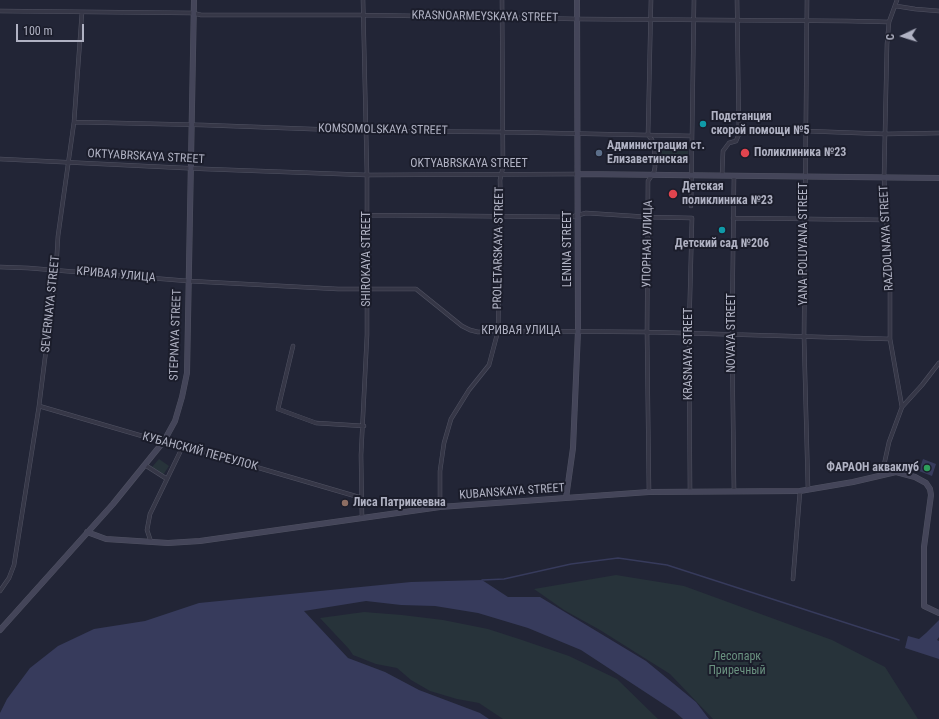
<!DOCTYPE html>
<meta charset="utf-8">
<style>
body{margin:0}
#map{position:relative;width:939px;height:719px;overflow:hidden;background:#222536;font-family:"Roboto Condensed",sans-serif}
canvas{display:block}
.north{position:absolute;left:883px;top:16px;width:40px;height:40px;-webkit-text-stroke:3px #1b1d2b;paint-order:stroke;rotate:266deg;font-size:11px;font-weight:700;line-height:16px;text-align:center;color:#b0b2c3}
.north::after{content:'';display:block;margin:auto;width:14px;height:18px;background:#b0b2c3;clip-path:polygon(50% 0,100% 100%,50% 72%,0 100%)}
.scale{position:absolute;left:16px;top:24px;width:68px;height:18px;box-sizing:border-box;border:2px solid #b0b2c3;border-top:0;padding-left:5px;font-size:12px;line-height:14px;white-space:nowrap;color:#b0b2c3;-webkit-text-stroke:3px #1b1d2b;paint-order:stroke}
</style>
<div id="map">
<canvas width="939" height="719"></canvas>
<div class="north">С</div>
<div class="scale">100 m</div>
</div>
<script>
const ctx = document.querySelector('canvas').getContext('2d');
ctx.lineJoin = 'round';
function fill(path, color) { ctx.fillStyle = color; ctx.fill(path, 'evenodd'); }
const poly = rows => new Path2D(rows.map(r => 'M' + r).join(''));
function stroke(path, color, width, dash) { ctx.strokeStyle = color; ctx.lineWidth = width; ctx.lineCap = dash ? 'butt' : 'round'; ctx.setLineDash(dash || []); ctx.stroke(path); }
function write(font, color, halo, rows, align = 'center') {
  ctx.font = font + ' "Roboto Condensed",sans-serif'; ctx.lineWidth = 4; ctx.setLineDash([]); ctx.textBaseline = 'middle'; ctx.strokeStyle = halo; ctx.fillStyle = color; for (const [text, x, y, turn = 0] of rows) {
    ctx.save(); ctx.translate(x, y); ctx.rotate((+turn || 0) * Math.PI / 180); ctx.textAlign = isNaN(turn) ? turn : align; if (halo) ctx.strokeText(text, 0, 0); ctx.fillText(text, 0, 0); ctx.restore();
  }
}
fill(poly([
 [655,143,688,143,688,160,655,160],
 [159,459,169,466,163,475,152,467],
 [616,575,684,586,832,640,885,667,918,719,713,719,670,674,600,630,564,610,534,589],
 [364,612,402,615,443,620,488,629,519,639,569,656,617,679,658,719,503,719,479,703,457,699,430,691,411,680,397,668,376,664,353,655,349,649,320,618]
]), '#27333a');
fill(poly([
 [923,459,936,464,932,476,919,471],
 [482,580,508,597,540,597,646,661,696,702,709,719,683,719,674,711,581,650,528,628,478,613,435,606,401,605,366,601,304,611,348,658,385,672,419,690,480,713,489,719,0,719,0,713,7,699,30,668,58,646,94,629,145,621,199,603,411,582],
 [939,620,939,637,937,640,939,641,939,659,905,648,908,636,919,639,926,633]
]), '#373b5c');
stroke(poly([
 [482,580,504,579,571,564,618,558,667,565,899,640]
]), '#373b5c', 1.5);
const street = poly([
 [807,0,804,337,808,489],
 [896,6,915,9,939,11],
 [0,11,193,13,201,15,364,15,578,19,847,21,889,22],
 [74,122,203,125,365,131,502,132,692,136],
 [805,131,885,134,939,133],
 [0,159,205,169,367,175,578,174],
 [722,176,723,151,729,143,736,141,739,134,737,0],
 [734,176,732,335,734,490],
 [691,206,694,0],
 [367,215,571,217,586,213,648,217,692,218,689,333,690,490],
 [733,218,887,220],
 [0,267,28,268,188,281,338,289,416,289,462,326,470,330,478,332,498,331,647,332,890,339],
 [293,346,278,409,316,423,364,426],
 [39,406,156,440,177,444,362,498],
 [902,407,922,385,939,363],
 [145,465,167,479],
 [884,475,884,465,889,442,902,407,890,339,890,280,884,178,887,44,889,22,897,0],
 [649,492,647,332,648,181,654,172,655,167,654,146,652,140,648,135,651,0],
 [440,507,440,471,444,443,451,419,469,390,489,365,498,331,501,217,500,180,503,167,502,0],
 [362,518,361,455,367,335,367,175,363,0],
 [151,542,147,530,150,514,183,446],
 [793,579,800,491],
 [0,591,9,578,14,565,39,406,56,270,58,236,74,122,82,12]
]);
const secondary = poly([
 [578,174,939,178],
 [566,498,573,448,578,331,577,0],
 [87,532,106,539,168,543,200,541,440,507,649,492,800,491,853,482,896,472,915,477,926,483,930,489,931,495,924,547,924,606,939,613],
 [0,630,113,504,164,441,175,421,182,397,187,373,194,0]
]);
stroke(street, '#505262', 4.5);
stroke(secondary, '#505262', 6);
stroke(street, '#363747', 3.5);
stroke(secondary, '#444559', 5);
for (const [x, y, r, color] of [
 [703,124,4,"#0f9aa8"],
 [599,153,4,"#5c6f8a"],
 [745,153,5,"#e0444e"],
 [673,194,5,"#e0444e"],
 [722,230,4,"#0f9aa8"],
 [927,468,4,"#2e9e5b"],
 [345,503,4,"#8d6e63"]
]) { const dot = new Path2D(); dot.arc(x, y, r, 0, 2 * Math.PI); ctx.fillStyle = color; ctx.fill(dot); stroke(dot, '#1b1d2b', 1.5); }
write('12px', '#b0b2c3', '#1b1d2b', [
 ["KRASNOARMEYSKAYA STREET",485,17,1],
 ["KOMSOMOLSKAYA STREET",383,130,1],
 ["OKTYABRSKAYA STREET",146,157,3],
 ["OKTYABRSKAYA STREET",469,164],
 ["RAZDOLNAYA STREET",887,238,-93],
 ["УПОРНАЯ УЛИЦА",648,244,-89],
 ["YANA POLUYANA STREET",804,244,-90],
 ["PROLETARSKAYA STREET",499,248,-89],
 ["LENINA STREET",568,249,-90],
 ["SHIROKAYA STREET",367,259,-90],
 ["КРИВАЯ УЛИЦА",116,275,5],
 ["SEVERNAYA STREET",51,304,-84],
 ["КРИВАЯ УЛИЦА",521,331],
 ["NOVAYA STREET",732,333,-90],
 ["STEPNAYA STREET",176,335,-88],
 ["KRASNAYA STREET",689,354,-90],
 ["КУБАНСКИЙ ПЕРЕУЛОК",200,452,15],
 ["KUBANSKAYA STREET",512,492,-4]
]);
write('bold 12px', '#b0b2c3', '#1b1d2b', [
 ["Подстанция",711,117],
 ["скорой помощи №5",711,131],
 ["Администрация ст.",607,146],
 ["Елизаветинская",607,160],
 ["Поликлиника №23",754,153],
 ["Детская",682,187],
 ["поликлиника №23",682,201],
 ["Детский сад №206",722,244,"center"],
 ["ФАРАОН акваклуб",919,468,"right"],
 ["Лиса Патрикеевна",353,503]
], 'left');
write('12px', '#6a9280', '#1b1d2b', [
 ["Лесопарк",737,657],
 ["Приречный",737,671]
]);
</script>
